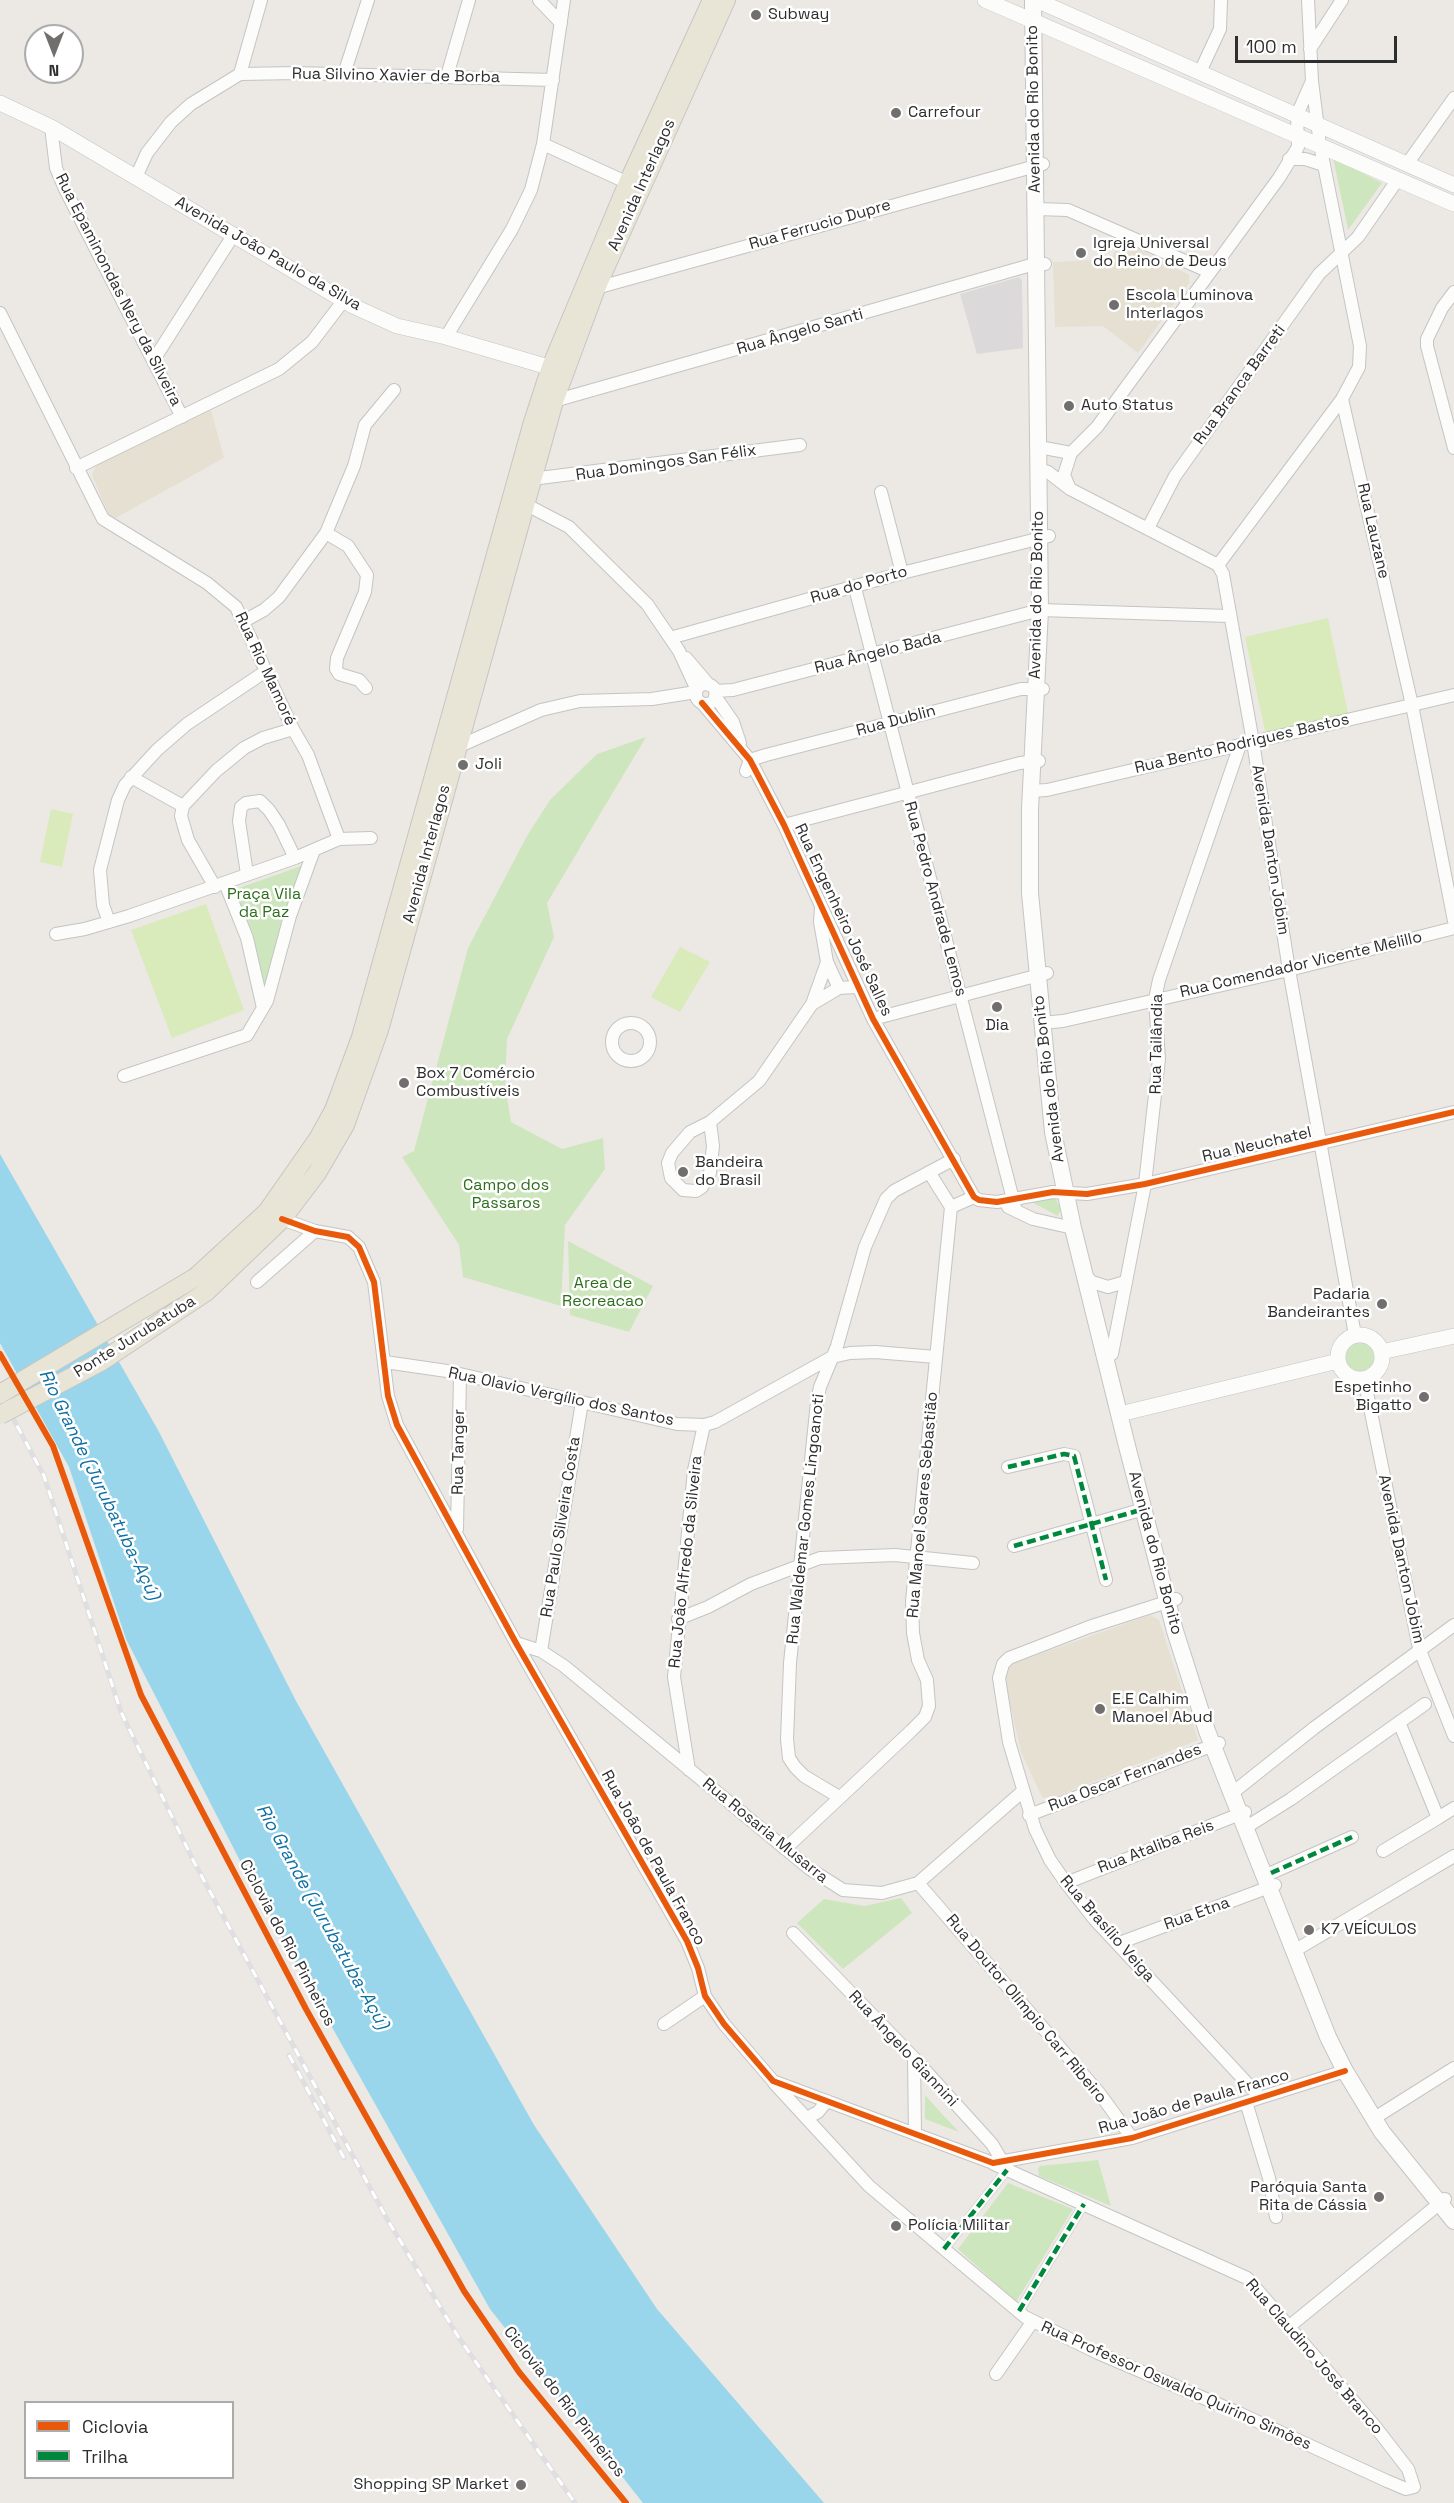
<!DOCTYPE html>
<meta charset="utf-8">
<style>
body{margin:0}
#map{position:relative;width:1454px;height:2503px;overflow:hidden;background:#ece8e4;font-family:"Space Grotesk",sans-serif}
canvas{display:block}
.legend{position:absolute;left:24px;top:2401px;width:210px;height:78px;box-sizing:border-box;background:#fff;border:2px solid #ababab;margin:0;padding:8px 10px;list-style:none;font-size:18px;color:#2e2e2e}
.legend li{display:flex;align-items:center;gap:12px;height:30px}
.legend b{width:30px;border:2px solid #ababab}
.north{position:absolute;left:24px;top:24px;width:60px;height:60px;box-sizing:border-box;background:#fff;border:2px solid #ababab;border-radius:50%;rotate:180deg;font-size:16px;font-weight:700;line-height:24px;text-align:center;color:#2e2e2e}
.north::after{content:'';display:block;margin:auto;width:21px;height:27px;background:#706f6e;clip-path:polygon(50% 0,100% 100%,50% 72%,0 100%)}
.scale{position:absolute;left:1235px;top:36px;width:162px;height:27px;box-sizing:border-box;border:3px solid #2e2e2e;border-top:0;padding-left:8px;font-size:18px;line-height:21px;white-space:nowrap;color:#2e2e2e;-webkit-text-stroke:4px #fff;paint-order:stroke}
</style>
<div id="map">
<canvas width="1454" height="2503"></canvas>
<ul class="legend">
<li><b style="height:8px;background:#e8590c"></b>Ciclovia</li>
<li><b style="height:8px;background:#00873e"></b>Trilha</li>
</ul>
<div class="north">N</div>
<div class="scale">100 m</div>
</div>
<script>
const ctx = document.querySelector('canvas').getContext('2d');
ctx.lineJoin = 'round';
function fill(path, color) { ctx.fillStyle = color; ctx.fill(path, 'evenodd'); }
const poly = rows => new Path2D(rows.map(r => 'M' + r).join(''));
function stroke(path, color, width, dash) { ctx.strokeStyle = color; ctx.lineWidth = width; ctx.lineCap = dash ? 'butt' : 'round'; ctx.setLineDash(dash || []); ctx.stroke(path); }
function write(font, color, halo, rows, align = 'center') {
  ctx.font = font + ' "Space Grotesk",sans-serif'; ctx.lineWidth = 5; ctx.setLineDash([]); ctx.textBaseline = 'middle'; ctx.strokeStyle = halo; ctx.fillStyle = color; for (const [text, x, y, turn = 0] of rows) {
    ctx.save(); ctx.translate(x, y); ctx.rotate((+turn || 0) * Math.PI / 180); ctx.textAlign = isNaN(turn) ? turn : align; if (halo) ctx.strokeText(text, 0, 0); ctx.fillText(text, 0, 0); ctx.restore();
  }
}
fill(poly([
 [1019,277,1022,281,1023,348,977,354,960,294]
]), '#dcd9db');
fill(poly([
 [1121,240,1189,275,1189,283,1138,353,1103,326,1055,327,1053,262,1111,259],
 [211,410,224,458,114,519,110,518,92,475,96,465],
 [1150,1615,1159,1620,1198,1740,1050,1799,1042,1797,1021,1752,1005,1682,1005,1675,1011,1664]
]), '#e6e0d3');
fill(poly([
 [1333,158,1382,183,1348,230,1348,229],
 [646,737,547,903,554,937,507,1039,505,1084,511,1122,562,1149,603,1138,605,1169,565,1225,561,1306,463,1277,459,1245,402,1157,414,1151,468,948,527,836,550,800,597,754],
 [304,865,264,988,234,896,236,889],
 [1054,1196,1061,1209,1058,1216,1024,1198],
 [568,1241,653,1286,629,1332,570,1315],
 '1344 1357a16 16 0 1 1 32 0a16 16 0 1 1-32 0Z',
 [901,1898,912,1913,843,1969,797,1923,824,1899,864,1906],
 [925,2095,942,2114,959,2132,925,2119],
 [1098,2160,1111,2206,1039,2176,1038,2169,1040,2166],
 [1008,2183,1073,2209,1016,2302,958,2249]
]), '#cee6be');
fill(poly([
 [1328,618,1349,718,1272,736,1265,731,1245,637],
 [51,809,73,814,62,867,40,862],
 [206,904,244,1010,172,1038,131,930],
 [680,947,710,962,680,1012,651,997]
]), '#d9eabb');
fill(poly([
 [0,1154,158,1430,296,1701,534,2125,657,2309,824,2503,643,2503,490,2309,254,1888,126,1639,69,1467,0,1343]
]), '#99d6ec');
const pedestrian = poly([
 [944,2249,1007,2170],
 [1019,2311,1084,2204]
]);
const minor = poly([
 [539,0,561,23],
 [1308,0,1312,81,1320,145,1360,346,1359,367,1342,399,1412,705,1454,921],
 [1310,49,1342,0],
 [1200,72,1220,29,1221,0],
 [240,74,261,0],
 [344,74,368,0],
 [447,76,469,0],
 [51,127,56,168,65,189,182,417],
 [543,144,628,183],
 [1289,159,1305,159,1324,165],
 [1407,164,1454,98],
 [136,177,147,153,171,122,191,104,240,74,296,73,553,80],
 [1036,209,1068,210,1210,272],
 [596,288,1043,164],
 [1454,292,1442,308,1427,339,1427,346,1454,448],
 [0,313,103,519,207,583,236,607,293,729,308,755,339,839],
 [446,337,512,229,531,190,543,144,564,0],
 [153,361,234,234],
 [554,401,1031,265,1045,264],
 [1039,447,1071,453],
 [76,468,279,369,312,342,344,300],
 [1039,469,1048,472,1070,489,1218,565,1223,574,1253,742,1289,970,1355,1335],
 [532,479,800,445],
 [1070,489,1064,475,1071,453,1097,427,1279,178,1298,147,1297,115,1312,81],
 [881,492,902,573],
 [525,504,569,527,647,604,679,651,697,690],
 [1148,528,1175,476,1319,274,1358,237,1398,179],
 [326,533,348,546,367,575,365,592,337,658,336,669,339,674,359,680,366,688],
 [1218,565,1342,399],
 [855,588,1016,1211],
 [244,621,264,610,279,597,326,533,354,466,365,425,394,390],
 [670,638,902,573,1049,536],
 [686,658,709,685],
 '696 694a10 10 0 1 1 20 0a10 10 0 1 1-20 0Z',
 [715,691,733,690,1040,610,1229,616],
 [715,696,733,722,740,743],
 [702,703,750,760,784,825,873,1019,974,1197,979,1200,997,1202,1053,1192,1087,1194,1145,1184,1454,1112],
 [455,748,541,710,580,701,652,699,696,692],
 [746,771,750,760,766,755,1021,689,1043,689],
 [131,777,183,806],
 [1030,791,1047,790,1454,695],
 [784,825,1020,763,1039,761],
 [247,874,239,821,241,807,246,803,260,801,269,810,279,825,295,858],
 [225,883,247,938,263,1008],
 [215,887,188,840,181,816,183,806,216,771,244,748,263,738,293,729],
 [821,908,820,922,827,962,839,988],
 [109,922,103,905,100,870,118,800,125,785,157,750,187,724,266,671],
 [56,934,85,929,129,916,295,858,339,839,371,838],
 [812,1004,839,988,856,987],
 [873,1019,1047,973],
 [1042,1023,1063,1021,1289,970,1454,928],
 '612 1042a19 19 0 1 1 38 0a19 19 0 1 1-38 0Z',
 [124,1076,247,1035,267,1001,290,916,314,850],
 [710,1122,713,1146,710,1173,702,1187,696,1191,683,1190,671,1178,668,1163,672,1153,690,1132,710,1122,759,1081,812,1004,827,962],
 [951,1207,974,1197],
 [1008,1207,1033,1219,1073,1228],
 [282,1219,315,1231,348,1237,359,1247,374,1282,388,1396,397,1425,516,1643,687,1941,698,1968,705,1996,724,2024,773,2081,993,2163,1132,2138,1345,2071],
 [1085,1275,1092,1282,1108,1287,1125,1282],
 [257,1282,315,1231],
 [1112,1354,1145,1184,1159,1059,1155,999,1159,980,1240,745],
 [385,1362,447,1371,677,1424,704,1425,715,1422,832,1357,850,1353,875,1352,936,1357],
 [1364,1378,1419,1648,1454,1736],
 [1008,1467,1064,1454,1074,1456,1106,1580],
 [457,1529,460,1375],
 [1014,1546,1144,1509],
 [1176,1599,1089,1627,1009,1658,1003,1664,999,1678,1009,1742,1035,1829,1050,1860,1066,1883,1095,1920,1260,2097],
 [678,1619,708,1607,751,1584,820,1558,895,1555,973,1563],
 [516,1643,541,1651,564,1666,810,1869,843,1890,882,1893,918,1883,1023,1791],
 [541,1651,582,1402],
 [1399,1722,1438,1818,1454,1808],
 [689,1770,674,1677,694,1470,704,1425],
 [1231,1794,1314,1728,1454,1625],
 [839,1797,804,1776,795,1767,789,1758,787,1739,790,1663,817,1402,820,1387,837,1346,865,1247,886,1199,894,1191,954,1159],
 [1029,1815,1219,1743],
 [1245,1828,1291,1799,1425,1704],
 [785,1849,911,1731,925,1717,929,1706,927,1680,918,1660,913,1633,912,1601,951,1207,929,1172],
 [1383,1851,1438,1818],
 [1271,1873,1352,1837],
 [918,1883,1100,2094,1132,2138],
 [1066,1883,1245,1812],
 [793,1933,914,2058,992,2144,1005,2166],
 [1119,1943,1275,1885],
 [1294,1951,1454,1856],
 [664,2024,705,1996],
 [914,2058,915,2134],
 [774,2083,869,2186,1025,2317,1098,2353,1241,2414,1387,2481,1406,2489,1414,2487,1408,2469,1374,2425,1247,2278,994,2164],
 [1246,2102,1269,2178,1276,2217],
 [807,2118,818,2112,827,2101],
 [1373,2119,1454,2068],
 [1291,2325,1445,2199],
 [996,2374,1033,2321]
]);
const tertiary = poly([
 [985,0,1454,204],
 [1036,0,1454,185],
 [0,103,51,127,353,306,397,326,446,337,562,371],
 '1338 1357a22 22 0 1 1 44 0a22 22 0 1 1-44 0Z',
 [1381,1352,1454,1336],
 [1120,1414,1338,1361]
]);
const secondary = poly([
 [1033,0,1040,610,1030,809,1030,893,1053,1132,1073,1228,1127,1446,1175,1631,1207,1731,1328,2037,1345,2071,1382,2132,1454,2221]
]);
const primary = poly([
 [196,1277,267,1212,318,1139,334,1110,361,1037,533,422,551,367,628,183,712,0],
 [206,1292,282,1219,317,1173,345,1125,379,1030,554,401,596,288,726,0]
]);
stroke(pedestrian, '#c5c4c5', 10);
stroke(minor, '#c5c4c5', 14);
stroke(tertiary, '#c5c4c5', 16);
stroke(secondary, '#c5c4c5', 18);
stroke(primary, '#c6c5c4', 20);
stroke(pedestrian, '#fcfcfb', 9);
stroke(minor, '#fcfcfb', 12);
stroke(tertiary, '#fcfcfb', 15);
stroke(secondary, '#fcfcfb', 16);
stroke(primary, '#e8e4d6', 18);
const rail = poly([
 [0,1394,44,1476,121,1712,194,1862,387,2219,459,2338,575,2503],
 [289,2055,344,2158]
]);
stroke(rail, '#dfdfe1', 5);
stroke(rail, '#fff', 3, [9]);
const primaryBridge = poly([
 [0,1394,196,1277],
 [0,1415,102,1361,206,1292]
]);
stroke(primaryBridge, '#c6c5c4', 20, []);
stroke(primaryBridge, '#e8e4d6', 18);
stroke(poly([
 [1008,1467,1064,1454,1074,1456,1106,1580],
 [1014,1546,1144,1509],
 [1271,1873,1352,1837],
 [944,2249,1007,2170],
 [1019,2311,1084,2204]
]), '#00873e', 4.5, [9, 4.5]);
stroke(poly([
 [702,703,750,760,784,825,873,1019,974,1197,979,1200,997,1202,1053,1192,1087,1194,1145,1184,1454,1112],
 [282,1219,315,1231,348,1237,359,1247,374,1282,388,1396,397,1425,516,1643,687,1941,698,1968,705,1996,724,2024,773,2081,993,2163,1132,2138,1345,2071],
 [0,1354,53,1446,141,1695,306,2009,464,2291,519,2372,626,2503]
]), '#e8590c', 6);
for (const [x, y, r, color] of [
 [756,15,6,"#706f6e"],
 [896,113,6,"#706f6e"],
 [1081,253,6,"#706f6e"],
 [1114,305,6,"#706f6e"],
 [1069,406,6,"#706f6e"],
 [463,765,6,"#706f6e"],
 [997,1007,6,"#706f6e"],
 [404,1083,6,"#706f6e"],
 [683,1172,6,"#706f6e"],
 [1382,1304,6,"#706f6e"],
 [1424,1397,6,"#706f6e"],
 [1100,1709,6,"#706f6e"],
 [1309,1930,6,"#706f6e"],
 [1379,2197,6,"#706f6e"],
 [896,2226,6,"#706f6e"],
 [521,2485,6,"#706f6e"]
]) { const dot = new Path2D(); dot.arc(x, y, r, 0, 2 * Math.PI); ctx.fillStyle = color; ctx.fill(dot); stroke(dot, '#fff', 2); }
write('16px', '#2e2e2e', '#fff', [
 ["Subway",768,15],
 ["Carrefour",908,113],
 ["Igreja Universal",1093,244],
 ["do Reino de Deus",1093,262],
 ["Escola Luminova",1126,296],
 ["Interlagos",1126,314],
 ["Auto Status",1081,406],
 ["Joli",475,765],
 ["Dia",997,1026,"center"],
 ["Box 7 Comércio",416,1074],
 ["Combustíveis",416,1092],
 ["Bandeira",695,1163],
 ["do Brasil",695,1181],
 ["Padaria",1370,1295,"right"],
 ["Bandeirantes",1370,1313,"right"],
 ["Espetinho",1412,1388,"right"],
 ["Bigatto",1412,1406,"right"],
 ["E.E Calhim",1112,1700],
 ["Manoel Abud",1112,1718],
 ["K7 VEÍCULOS",1321,1930],
 ["Paróquia Santa",1367,2188,"right"],
 ["Rita de Cássia",1367,2206,"right"],
 ["Polícia Militar",908,2226],
 ["Shopping SP Market",509,2485,"right"]
], 'left');
write('16px', '#2e2e2e', '#fff', [
 ["Rua Silvino Xavier de Borba",396,76,1],
 ["Avenida do Rio Bonito",1034,109,-91],
 ["Avenida Interlagos",642,185,-66],
 ["Rua Ferrucio Dupre",820,225,-16],
 ["Avenida João Paulo da Silva",268,254,30],
 ["Rua Epaminondas Nery da Silveira",118,290,63],
 ["Rua Ângelo Santi",800,332,-16],
 ["Rua Branca Barreti",1240,385,-54],
 ["Rua Domingos San Félix",666,463,-8],
 ["Rua Lauzane",1373,531,77],
 ["Rua do Porto",859,585,-16],
 ["Avenida do Rio Bonito",1037,595,-89],
 ["Rua Ângelo Bada",878,653,-14],
 ["Rua Rio Mamoré",265,669,65],
 ["Rua Dublin",896,721,-15],
 ["Rua Bento Rodrigues Bastos",1242,744,-13],
 ["Avenida Danton Jobim",1270,850,81],
 ["Avenida Interlagos",427,854,-75],
 ["Rua Pedro Andrade Lemos",935,899,75],
 ["Rua Engenheiro José Salles",843,920,65],
 ["Rua Comendador Vicente Melillo",1301,965,-13],
 ["Rua Tailândia",1157,1044,-89],
 ["Avenida do Rio Bonito",1049,1079,-97],
 ["Rua Neuchatel",1257,1145,-13],
 ["Ponte Jurubatuba",135,1337,-32],
 ["Rua Olavio Vergílio dos Santos",561,1397,12],
 ["Rua Tanger",459,1452,-89],
 ["Rua Manoel Soares Sebastião",923,1505,-85],
 ["Rua Waldemar Gomes Lingoanoti",806,1519,-84],
 ["Rua Paulo Silveira Costa",561,1527,-81],
 ["Avenida do Rio Bonito",1155,1553,75],
 ["Avenida Danton Jobim",1401,1559,78],
 ["Rua João Alfredo da Silveira",686,1562,-84],
 ["Rua Oscar Fernandes",1125,1778,-21],
 ["Rua Rosaria Musarra",765,1831,39],
 ["Rua Ataliba Reis",1156,1847,-21],
 ["Rua João de Paula Franco",653,1858,61],
 ["Rua Etna",1197,1914,-20],
 ["Rua Brasílio Veiga",1107,1929,49],
 ["Ciclovia do Rio Pinheiros",287,1943,62],
 ["Rua Doutor Olímpio Carr Ribeiro",1026,2009,50],
 ["Rua Ângelo Giannini",903,2049,47],
 ["Rua João de Paula Franco",1194,2102,-16],
 ["Rua Claudino José Branco",1314,2357,49],
 ["Rua Professor Oswaldo Quirino Simões",1176,2386,24],
 ["Ciclovia do Rio Pinheiros",564,2402,52]
]);
write('16px', '#2c6e1b', '#fff', [
 ["Praça Vila",264,895],
 ["da Paz",264,913],
 ["Campo dos",506,1186],
 ["Passaros",506,1204],
 ["Area de",603,1284],
 ["Recreacao",603,1302]
]);
write('italic 18px', '#0d6fa3', '#fff', [
 ["Rio Grande (Jurubatuba-Açú)",99,1485,64],
 ["Rio Grande (Jurubatuba-Açú)",322,1917,61]
]);
</script>
